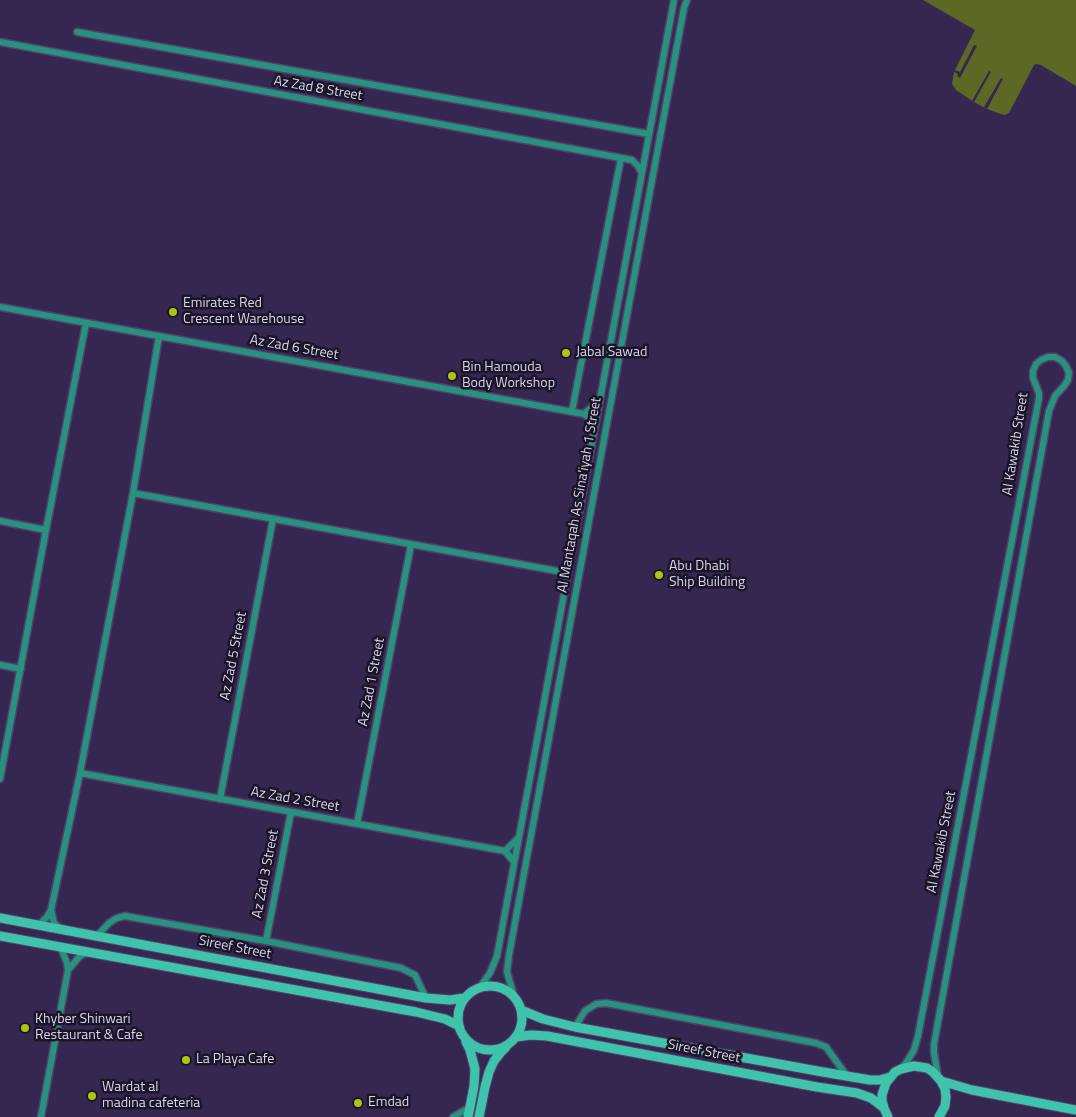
<!DOCTYPE html>
<style>
body{margin:0}
canvas{display:block;background:#362751}
</style>
<canvas width="1076" height="1117"></canvas>
<script>
const ctx = document.querySelector('canvas').getContext('2d');
ctx.lineJoin = 'round';
function fill(path, color) { ctx.fillStyle = color; ctx.fill(path, 'evenodd'); }
const poly = rows => new Path2D(rows.map(r => 'M' + r).join(''));
function stroke(path, color, width, dash) { ctx.strokeStyle = color; ctx.lineWidth = width; ctx.lineCap = dash ? 'butt' : 'round'; ctx.setLineDash(dash || []); ctx.stroke(path); }
function write(font, color, halo, rows, align = 'center') {
  ctx.font = font + ' "Titillium Web",sans-serif'; ctx.lineWidth = 5; ctx.setLineDash([]); ctx.textBaseline = 'middle'; ctx.strokeStyle = halo; ctx.fillStyle = color; for (const [text, x, y, turn = 0] of rows) {
    ctx.save(); ctx.translate(x, y); ctx.rotate((+turn || 0) * Math.PI / 180); ctx.textAlign = isNaN(turn) ? turn : align; if (halo) ctx.strokeText(text, 0, 0); ctx.fillText(text, 0, 0); ctx.restore();
  }
}
fill(poly([
 [923,0,1076,0,1076,86,1041,65,1036,64,1034,65,1009,113,1005,115,1001,114,987,109,974,102,956,90,952,84,954,72,975,30]
]), '#5c6824');
fill(poly([
 [974,45,977,46,960,78,957,76,958,74,954,72,955,70,960,72],
 [989,71,991,72,974,102,972,101],
 [1001,78,1003,79,987,109,984,107]
]), '#362751');
const street = poly([
 [77,32,649,134],
 [0,42,632,160,638,166,642,173],
 [0,307,584,414,592,420,595,427],
 [572,411,621,158],
 [584,414,600,400],
 [133,493,568,573],
 [0,521,46,530],
 [0,665,21,669],
 [80,773,505,851,514,862],
 [0,779,46,530,86,323],
 [220,799,273,519],
 [357,824,411,545],
 [505,851,518,838],
 [51,910,54,923,60,928],
 [35,925,41,923,47,917,51,910,80,773,133,493,159,336],
 [97,936,109,923,117,918,125,916,266,941,401,968,415,975,426,998],
 [266,941,291,812],
 [68,970,80,956,87,952],
 [480,987,490,973,497,956,674,0],
 [514,996,507,972,509,955,627,315,684,8,687,0],
 [575,1027,585,1011,596,1004,606,1003,816,1043,826,1047,847,1076],
 [901,1069,906,1063,914,1050,918,1036,1039,398,1039,393,1033,378,1033,371,1036,364,1041,360,1048,357,1055,357,1062,361,1066,366,1069,373,1068,380,1064,386,1055,396,1049,411,934,1044,934,1053,938,1076],
 [41,1117,68,970,67,963,61,948],
 [453,1117,469,1108]
]);
const secondary = poly([
 [0,918,426,998,450,1000,464,998],
 [0,936,416,1012,445,1019,459,1026],
 '458 1018a32 32 0 1 1 64 0a32 32 0 1 1-64 0Z',
 [521,1010,543,1019,575,1027,823,1072,870,1080,880,1080,890,1077],
 [516,1037,531,1035,547,1036,817,1087,857,1093,871,1098,884,1108],
 [466,1042,470,1050,475,1069,474,1086,468,1117],
 [941,1081,972,1090,1076,1110],
 [479,1117,485,1087,489,1072,494,1061,501,1052,506,1047],
 [888,1117,884,1108,882,1101,882,1095,886,1083,895,1072,901,1069,914,1066,927,1068,933,1072,941,1081,945,1089,946,1097,945,1106,939,1117]
]);
stroke(street, '#50436a', 9);
stroke(secondary, '#50436a', 11);
stroke(street, '#289280', 6);
stroke(secondary, '#40c3ad', 9);
for (const [x, y, r, color] of [
 [173,312,5,"#acc611"],
 [566,353,5,"#acc611"],
 [452,376,5,"#acc611"],
 [659,575,5,"#acc611"],
 [25,1028,5,"#acc611"],
 [186,1060,5,"#acc611"],
 [92,1096,5,"#acc611"],
 [358,1103,5,"#acc611"]
]) { const dot = new Path2D(); dot.arc(x, y, r, 0, 2 * Math.PI); ctx.fillStyle = color; ctx.fill(dot); stroke(dot, '#1b1528', 2); }
write('14px', '#dbd3ee', '#1b1528', [
 ["Az Zad 8 Street",318,89,10],
 ["Az Zad 6 Street",294,348,10],
 ["Al Kawakib Street",1016,444,-81],
 ["Al Mantaqah As Sina'iyah 1 Street",580,495,-80],
 ["Az Zad 5 Street",234,656,-79],
 ["Az Zad 1 Street",372,682,-79],
 ["Az Zad 2 Street",295,800,10],
 ["Al Kawakib Street",942,842,-79],
 ["Az Zad 3 Street",266,874,-79],
 ["Sireef Street",235,948,11],
 ["Sireef Street",704,1052,11]
]);
write('14px', '#dbd3ee', '#1b1528', [
 ["Emirates Red",183,304],
 ["Crescent Warehouse",183,320],
 ["Jabal Sawad",576,353],
 ["Bin Hamouda",462,368],
 ["Body Workshop",462,384],
 ["Abu Dhabi",669,567],
 ["Ship Building",669,583],
 ["Khyber Shinwari",35,1020],
 ["Restaurant & Cafe",35,1036],
 ["La Playa Cafe",196,1060],
 ["Wardat al",102,1088],
 ["madina cafeteria",102,1104],
 ["Emdad",368,1103]
], 'left');
</script>
